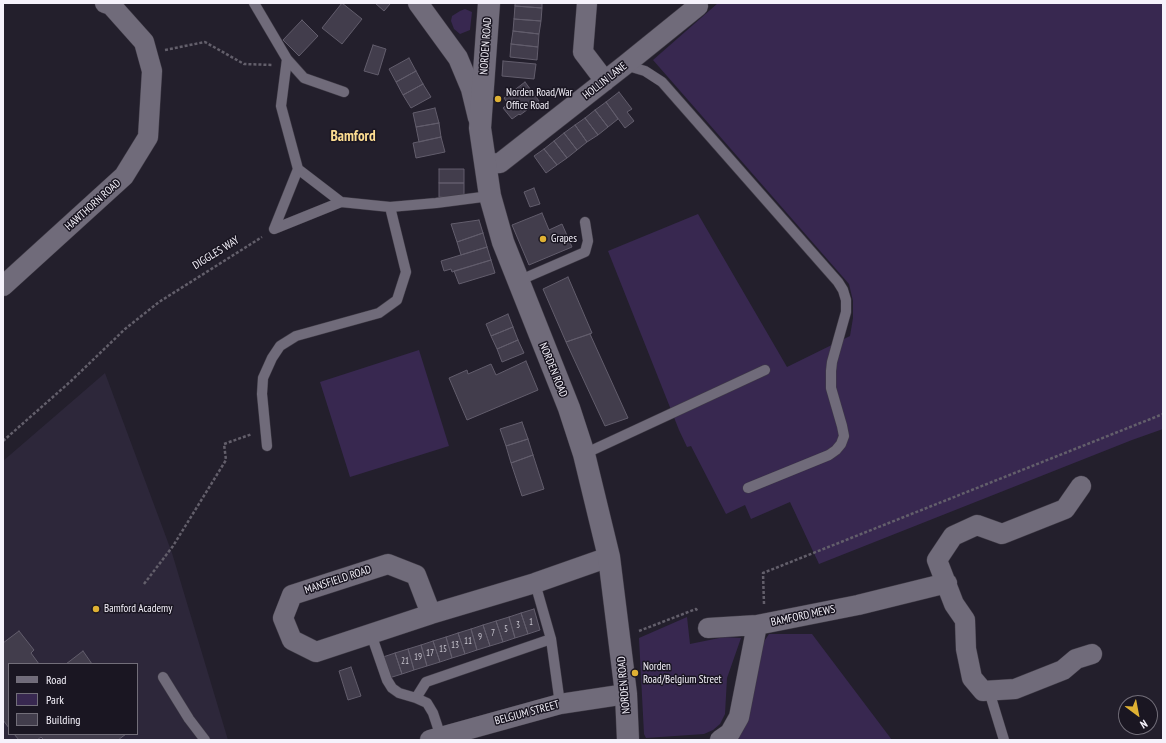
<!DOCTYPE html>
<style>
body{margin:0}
#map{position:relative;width:1166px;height:743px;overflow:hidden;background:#231f2c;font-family:"PT Sans Narrow",sans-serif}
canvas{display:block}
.frame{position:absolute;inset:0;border:4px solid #f5f2fb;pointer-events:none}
.legend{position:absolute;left:8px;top:663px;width:130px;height:72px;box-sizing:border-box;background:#1a1622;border:1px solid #726e79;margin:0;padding:5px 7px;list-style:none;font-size:12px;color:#f5f2fb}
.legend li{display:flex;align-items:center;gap:8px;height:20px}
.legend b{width:20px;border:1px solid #726e79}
.north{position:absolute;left:1118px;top:695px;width:40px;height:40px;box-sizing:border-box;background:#1a1622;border:1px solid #726e79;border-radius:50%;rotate:148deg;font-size:11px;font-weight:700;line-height:16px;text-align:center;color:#f5f2fb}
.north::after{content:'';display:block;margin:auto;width:14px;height:18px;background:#dfb133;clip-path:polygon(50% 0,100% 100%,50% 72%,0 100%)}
</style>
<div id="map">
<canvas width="1166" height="743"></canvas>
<div class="frame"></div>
<ul class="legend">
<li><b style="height:5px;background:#706b7a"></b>Road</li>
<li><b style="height:11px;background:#382850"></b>Park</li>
<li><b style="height:11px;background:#423d4c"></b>Building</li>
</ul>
<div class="north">N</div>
</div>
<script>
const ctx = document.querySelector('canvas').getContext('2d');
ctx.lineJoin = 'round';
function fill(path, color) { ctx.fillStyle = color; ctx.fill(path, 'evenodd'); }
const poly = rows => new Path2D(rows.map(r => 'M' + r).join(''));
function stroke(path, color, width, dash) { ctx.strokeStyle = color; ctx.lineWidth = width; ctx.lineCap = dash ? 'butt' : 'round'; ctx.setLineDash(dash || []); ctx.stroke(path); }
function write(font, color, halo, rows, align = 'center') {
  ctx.font = font + ' "PT Sans Narrow",sans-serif'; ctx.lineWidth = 3; ctx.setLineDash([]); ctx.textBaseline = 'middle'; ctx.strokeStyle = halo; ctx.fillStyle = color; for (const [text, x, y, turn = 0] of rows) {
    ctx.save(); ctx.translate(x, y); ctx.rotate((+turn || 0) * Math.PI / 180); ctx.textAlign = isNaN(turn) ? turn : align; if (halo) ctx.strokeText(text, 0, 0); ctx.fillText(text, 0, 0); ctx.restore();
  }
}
fill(poly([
 [105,373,172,553,228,740,3,740,3,461],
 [9,664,137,664,137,734,9,734]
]), '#2d273a');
fill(poly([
 [718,3,1163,3,1163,429,1132,440,819,564,790,502,751,519,745,505,726,514,691,446,687,447,679,430,608,251,698,214,787,367,850,336,853,318,853,301,849,284,653,60],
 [465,9,472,12,470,30,460,34,454,29,451,21,452,16,460,11],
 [419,350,449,446,350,477,320,382],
 [687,617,690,644,724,637,741,638,727,678,725,714,720,724,713,730,704,734,646,738,644,734,639,638],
 [769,634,812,634,892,740,732,740,763,643]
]), '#382850');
const building = poly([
 [342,3,362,19,342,44,322,28,342,3],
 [375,3,389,3,390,4,384,11,375,3],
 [515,3,542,3,542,8,515,6,515,3],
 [515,6,542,8,541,21,514,19,515,6],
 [514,19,541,21,539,34,513,31,514,19],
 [302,20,318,36,299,56,283,40,302,20],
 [513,31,539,34,538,47,511,44,513,31],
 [511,44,538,47,537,60,510,57,511,44],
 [373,45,386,49,378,75,364,71,373,45],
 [409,58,416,71,396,82,389,69,409,58],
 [503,61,536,64,534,79,502,76,503,61],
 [416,71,423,84,403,95,396,82,416,71],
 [525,82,539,101,520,115,519,114,512,119,503,108,508,104,504,98,525,82],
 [423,84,431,97,411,108,403,95,423,84],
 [619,92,632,109,627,112,634,121,625,128,606,102,619,92],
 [606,102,618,119,608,127,595,110,606,102],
 [435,108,439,123,416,127,413,113,435,108],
 [595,110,608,127,598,135,585,118,595,110],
 [585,118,598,135,587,142,575,125,585,118],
 [439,123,441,137,419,142,416,127,439,123],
 [575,125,587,142,577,150,564,133,575,125],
 [564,133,577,150,567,158,554,141,564,133],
 [441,137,445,152,416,158,413,143,441,137],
 [554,141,567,158,557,165,544,149,554,141],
 [544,149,557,165,546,173,534,156,544,149],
 [439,169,464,169,464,183,439,183,439,169],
 [439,183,464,183,464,198,439,197,439,183],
 [534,188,540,204,530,207,524,192,534,188],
 [542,213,549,230,562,224,572,247,529,265,512,225,542,213],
 [479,220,483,233,457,242,451,224,479,220],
 [483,233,487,247,461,255,457,242,483,233],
 [487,247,491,260,452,272,451,269,444,271,441,261,487,247],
 [491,260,495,273,459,284,454,271,491,260],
 [568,277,592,333,566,342,543,289,568,277],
 [508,314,513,327,491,336,486,324,508,314],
 [513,327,518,340,497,349,491,336,513,327],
 [590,334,628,418,605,426,566,342,590,334],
 [518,340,524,353,502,362,497,349,518,340],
 [526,361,538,390,467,420,449,378,467,370,468,374,491,364,496,375,526,361],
 [522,422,528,439,506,446,500,429,522,422],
 [528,439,533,455,511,463,506,446,528,439],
 [533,455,544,489,522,496,511,463,533,455],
 [534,609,540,630,528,634,521,613,534,609],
 [521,613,528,634,515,638,509,617,521,613],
 [509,617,515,638,503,642,496,621,509,617],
 [496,621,503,642,490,646,483,625,496,621],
 [483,625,490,646,477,650,471,629,483,625],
 [471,629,477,650,465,654,458,633,471,629],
 [19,631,34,650,31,653,39,664,9,664,9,728,3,720,3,643,19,631],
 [458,633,465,654,452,658,446,637,458,633],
 [446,637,452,658,440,662,433,641,446,637],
 [433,641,440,662,427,666,421,645,433,641],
 [421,645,427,666,414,670,408,649,421,645],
 [408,649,414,670,402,674,395,653,408,649],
 [83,651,92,664,66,664,83,651],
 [395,653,402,674,389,678,383,657,395,653],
 [351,667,361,696,348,700,339,671,351,667],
 [14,734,126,734,118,740,44,740,41,737,37,740,19,740,14,734]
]);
fill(building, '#423d4c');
stroke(building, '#625d6c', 1);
const lane = poly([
 [254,3,287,59,304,78,344,92],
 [287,59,281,106,298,169],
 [625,65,645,71,662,82,838,282,843,290,846,300,846,312,832,362,831,371,831,388,842,426,844,436,841,444,836,450,829,455,748,488],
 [274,229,341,202,390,207,436,203,490,196],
 [274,229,298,169,341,202],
 [518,281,585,252,588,241,585,222],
 [267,446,262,394,263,378,272,358,280,346,296,336,379,313,397,300,406,272,390,207],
 [584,454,765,370],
 [535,583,551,639,560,704],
 [371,634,387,680,392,688,399,693,416,698,427,703,433,713,441,737],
 [163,677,189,719,205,740],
 [989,691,1004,740],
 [416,698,426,682,551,639]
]);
const street = poly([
 [418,3,458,58,471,89,478,118],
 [587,3,583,52,605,81],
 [485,164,500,163,625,65,698,6],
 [3,286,124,176,148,137,152,71,144,42,111,5,105,3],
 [1081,486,1065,509,1002,534,977,525,953,536,937,560,954,604,965,620,966,649,972,678,983,691,1015,689,1063,670,1076,659,1092,654],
 [431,614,416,575,388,564,292,595,283,618,292,640,316,652,431,614,535,583,609,557],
 [708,628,757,625],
 [430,740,560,704,626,694],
 [720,740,730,733,739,717,757,625,858,605,947,583]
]);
const secondary = poly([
 [489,3,480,128,490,196,503,242,569,408,584,454,609,557,626,694,628,740]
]);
stroke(lane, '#403c47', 11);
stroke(street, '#403c47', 21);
stroke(secondary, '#403c47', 23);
stroke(poly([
 [165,50,205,42,244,64,272,65],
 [3,441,71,381,125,329,159,302,262,237],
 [144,584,173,546,226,460,224,444,252,434],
 [764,604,763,573,1163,414],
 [639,631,696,609,698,612]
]), '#635f6b', 2.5, [3, 2]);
stroke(lane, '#706b7a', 10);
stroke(street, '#706b7a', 20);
stroke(secondary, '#706b7a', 22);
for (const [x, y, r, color] of [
 [498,99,4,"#dfb133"],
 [543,239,4,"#dfb133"],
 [96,609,4,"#dfb133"],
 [635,673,4,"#dfb133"]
]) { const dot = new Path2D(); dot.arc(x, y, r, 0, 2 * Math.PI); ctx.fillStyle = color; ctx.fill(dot); stroke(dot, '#1a1622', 1.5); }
write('9px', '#c8c5cf', null, [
 ["1",531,622],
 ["3",518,625],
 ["5",506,629],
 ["7",493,633],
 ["9",480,637],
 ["11",468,641],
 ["13",455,645],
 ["15",443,649],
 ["17",430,653],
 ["19",418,657],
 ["21",405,661]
]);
write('11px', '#f5f2fb', '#1a1622', [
 ["NORDEN ROAD",486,46,-86],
 ["HOLLIN LANE",605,81,-38],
 ["HAWTHORN ROAD",93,205,-42],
 ["DIGGLES WAY",216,253,-32],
 ["NORDEN ROAD",553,370,68],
 ["MANSFIELD ROAD",338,580,-18],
 ["BAMFORD MEWS",803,616,-12],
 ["NORDEN ROAD",624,685,-95],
 ["BELGIUM STREET",527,713,-15]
]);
write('11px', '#f5f2fb', '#1a1622', [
 ["Norden Road/War",506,93],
 ["Office Road",506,106],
 ["Grapes",551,239],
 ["Bamford Academy",104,609],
 ["Norden",643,667],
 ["Road/Belgium Street",643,680]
], 'left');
write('bold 15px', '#fcdc91', '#1a1622', [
 ["Bamford",353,137]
]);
</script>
